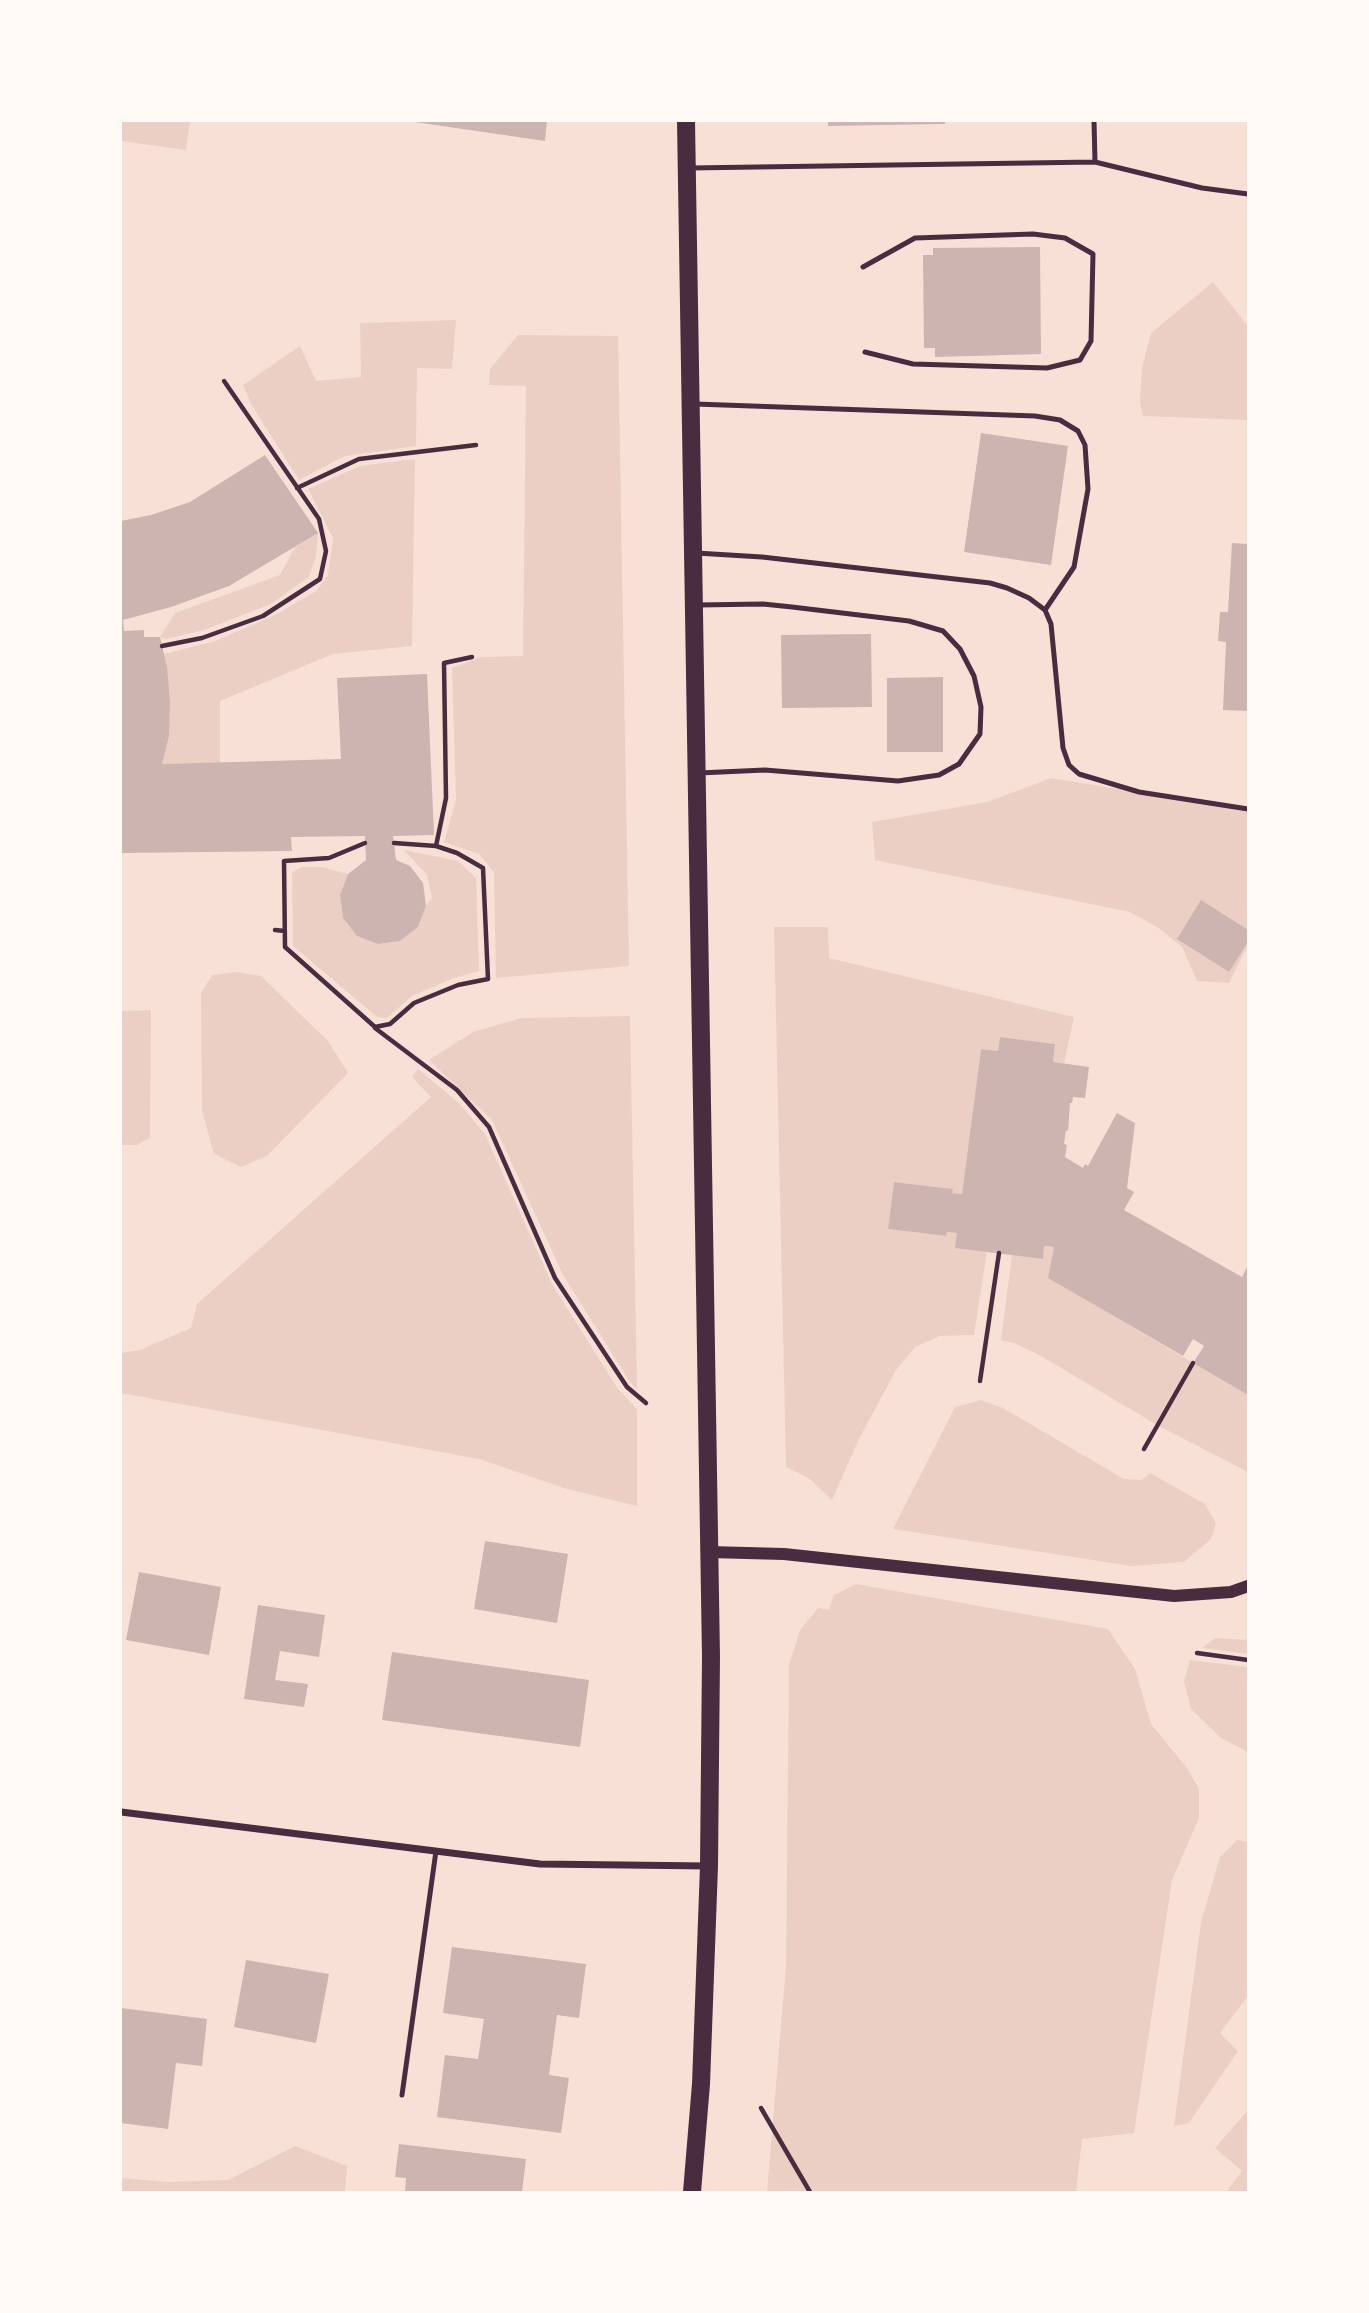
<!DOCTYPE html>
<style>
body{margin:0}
#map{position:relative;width:1369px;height:2313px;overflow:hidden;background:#f7e1d7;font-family:Figtree,sans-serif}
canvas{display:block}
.frame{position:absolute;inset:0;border:122px solid #fffaf5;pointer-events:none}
</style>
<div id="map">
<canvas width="1369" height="2313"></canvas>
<div class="frame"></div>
</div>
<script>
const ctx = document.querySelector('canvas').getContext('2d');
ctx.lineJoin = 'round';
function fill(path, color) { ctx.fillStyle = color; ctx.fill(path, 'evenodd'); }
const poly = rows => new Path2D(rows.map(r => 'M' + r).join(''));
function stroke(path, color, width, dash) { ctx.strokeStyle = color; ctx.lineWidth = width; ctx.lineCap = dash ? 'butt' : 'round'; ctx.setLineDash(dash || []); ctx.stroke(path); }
fill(poly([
 [121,121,190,121,186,150,121,141],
 [1213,282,1248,326,1248,420,1143,416,1140,402,1142,368,1151,333],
 [456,320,452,369,417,368,416,446,345,456,299,480,251,404,243,385,300,346,316,381,361,377,360,323],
 [518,335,618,336,629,966,496,978,494,872,479,854,444,842,456,800,452,668,481,657,523,656,526,386,489,385,490,369],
 [415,459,412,646,333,654,220,701,220,763,162,764,167,667,164,654,215,641,277,614,316,591,328,575,333,538,308,489,360,466],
 [318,533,316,556,309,577,271,604,204,630,166,639,160,637,175,613,280,575,295,547],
 [1051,778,1248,810,1248,945,1229,983,1197,981,1182,947,1160,929,1130,912,875,860,872,822,987,802],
 [404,850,458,861,476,878,479,971,454,978,412,996,387,1018,377,1017,293,946,292,872,302,867,322,867,348,874,340,895,343,918,357,936,378,944,400,941,418,927,426,906,432,898,427,875],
 [774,927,828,927,829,958,1074,1017,1064,1063,1053,1062,1055,1044,1000,1037,998,1051,981,1049,962,1194,952,1193,952,1189,894,1182,888,1229,946,1236,947,1232,957,1233,987,1252,974,1335,940,1336,915,1347,896,1370,859,1439,832,1500,810,1479,786,1467],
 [237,972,261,976,328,1041,348,1073,267,1156,241,1167,214,1154,202,1111,201,993,212,975],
 [151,1010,150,1138,137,1145,121,1145,121,1011],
 [630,1016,637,1389,630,1382,563,1275,492,1120,429,1060,473,1032,521,1018],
 [418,1069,460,1104,485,1134,552,1284,618,1389,637,1409,637,1506,567,1489,479,1459,121,1393,121,1353,140,1350,191,1328,197,1304,431,1097,412,1077],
 [1044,1246,1054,1247,1049,1278,1248,1395,1248,1472,1157,1425,1041,1356,1014,1343,1001,1340,1012,1255,1042,1259],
 [981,1400,1003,1408,1124,1479,1141,1480,1150,1473,1205,1504,1216,1523,1211,1539,1184,1562,1131,1566,893,1529,955,1407],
 [856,1584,1108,1629,1135,1669,1151,1724,1187,1768,1199,1789,1199,1818,1172,1880,1134,2133,1082,2139,1076,2192,767,2192,786,1966,789,1665,800,1630,818,1608,829,1610,834,1595],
 [1215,1638,1248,1640,1248,1654,1202,1648],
 [1190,1660,1248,1667,1248,1752,1221,1738,1191,1709,1184,1681],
 [1237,1840,1248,1842,1248,1996,1220,2033,1238,2051,1189,2123,1174,2126,1201,1922,1220,1857],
 [1248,2110,1248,2192,1226,2192,1242,2171,1215,2148],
 [295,2146,347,2166,345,2192,121,2192,121,2178,168,2182,228,2180]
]), '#ebcfc5');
fill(poly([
 [408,121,547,121,545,141],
 [828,121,945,121,945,124,828,126],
 [1040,247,1041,354,935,357,935,348,924,348,923,255,933,255,933,248],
 [981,433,1068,446,1051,565,964,552],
 [265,455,318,533,229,586,171,607,123,620,124,631,144,630,144,637,160,637,167,667,170,702,169,736,162,764,341,759,337,678,427,674,434,835,393,836,396,860,410,866,423,883,426,906,418,927,400,941,378,944,357,936,343,918,340,895,348,874,366,860,365,836,291,837,292,851,121,853,121,521,151,515,190,502],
 [1232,543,1248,544,1248,711,1223,710,1226,642,1218,641,1220,612,1228,612],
 [871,634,872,707,782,708,781,635],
 [943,677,943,752,887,752,887,678],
 [1201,900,1248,930,1248,942,1229,972,1177,939],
 [1000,1037,1055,1044,1053,1062,1089,1067,1085,1098,1073,1097,1072,1103,1070,1103,1068,1131,1066,1130,1064,1144,1067,1145,1065,1157,1083,1168,1085,1164,1088,1166,1117,1113,1135,1123,1127,1188,1134,1192,1124,1210,1242,1277,1248,1265,1248,1395,1193,1363,1204,1346,1193,1339,1183,1356,1048,1278,1054,1247,1044,1246,1043,1259,955,1248,957,1233,947,1232,946,1236,888,1229,894,1182,953,1189,952,1193,962,1194,981,1049,998,1051],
 [485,1541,568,1554,557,1623,474,1609],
 [139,1572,221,1587,209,1655,126,1640],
 [258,1605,325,1615,319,1657,280,1651,275,1680,308,1684,304,1707,244,1699],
 [392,1652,589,1680,580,1747,382,1720],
 [452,1947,586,1964,579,2018,557,2015,549,2075,569,2078,561,2133,437,2117,445,2055,478,2059,484,2019,443,2013],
 [246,1960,329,1974,316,2043,234,2027],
 [121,2008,207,2019,202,2066,176,2063,168,2129,121,2123],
 [399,2144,526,2159,522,2192,405,2192,406,2178,395,2177]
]), '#ccb4b1');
stroke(poly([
 [297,488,359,459,476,445],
 [162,646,202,638,263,616,320,579,326,551,319,519,224,381],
 [365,843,329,858,284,861,285,947,375,1027,390,1024,414,1003,458,985,488,979,483,868,457,853,436,846,394,843],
 [436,846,446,798,444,663,472,657],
 [275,930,285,931],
 [375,1028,457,1090,489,1127,555,1278,627,1387,646,1403],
 [980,1381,999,1253],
 [1144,1449,1193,1363],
 [1197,1653,1248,1660],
 [761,2108,810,2192]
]), '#4a2c40', 4.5);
stroke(poly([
 [1095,162,1202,188,1248,194],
 [690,168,1095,162,1094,121],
 [863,267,915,238,1033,234,1065,238,1093,254,1091,341,1080,360,1047,368,913,364,865,352],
 [695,404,1035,416,1060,420,1078,431,1085,445,1088,489,1074,567,1045,610],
 [696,553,762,557,990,583,1007,588,1029,598,1045,610,1051,624,1063,748,1069,765,1079,774,1139,792,1248,809],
 [698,605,763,604,792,607,909,621,943,631,960,649,974,676,981,707,980,734,959,764,939,775,898,781,765,770,699,773],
 [402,2095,436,1851]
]), '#4a2c40', 5);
stroke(poly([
 [121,1812,540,1864,708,1866]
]), '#4a2c40', 7);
stroke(poly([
 [709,1552,784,1554,1174,1596,1231,1592,1248,1586]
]), '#4a2c40', 12);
stroke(poly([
 [686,121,711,1656,709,1866,701,2084,692,2192]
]), '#4a2c40', 18);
</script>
